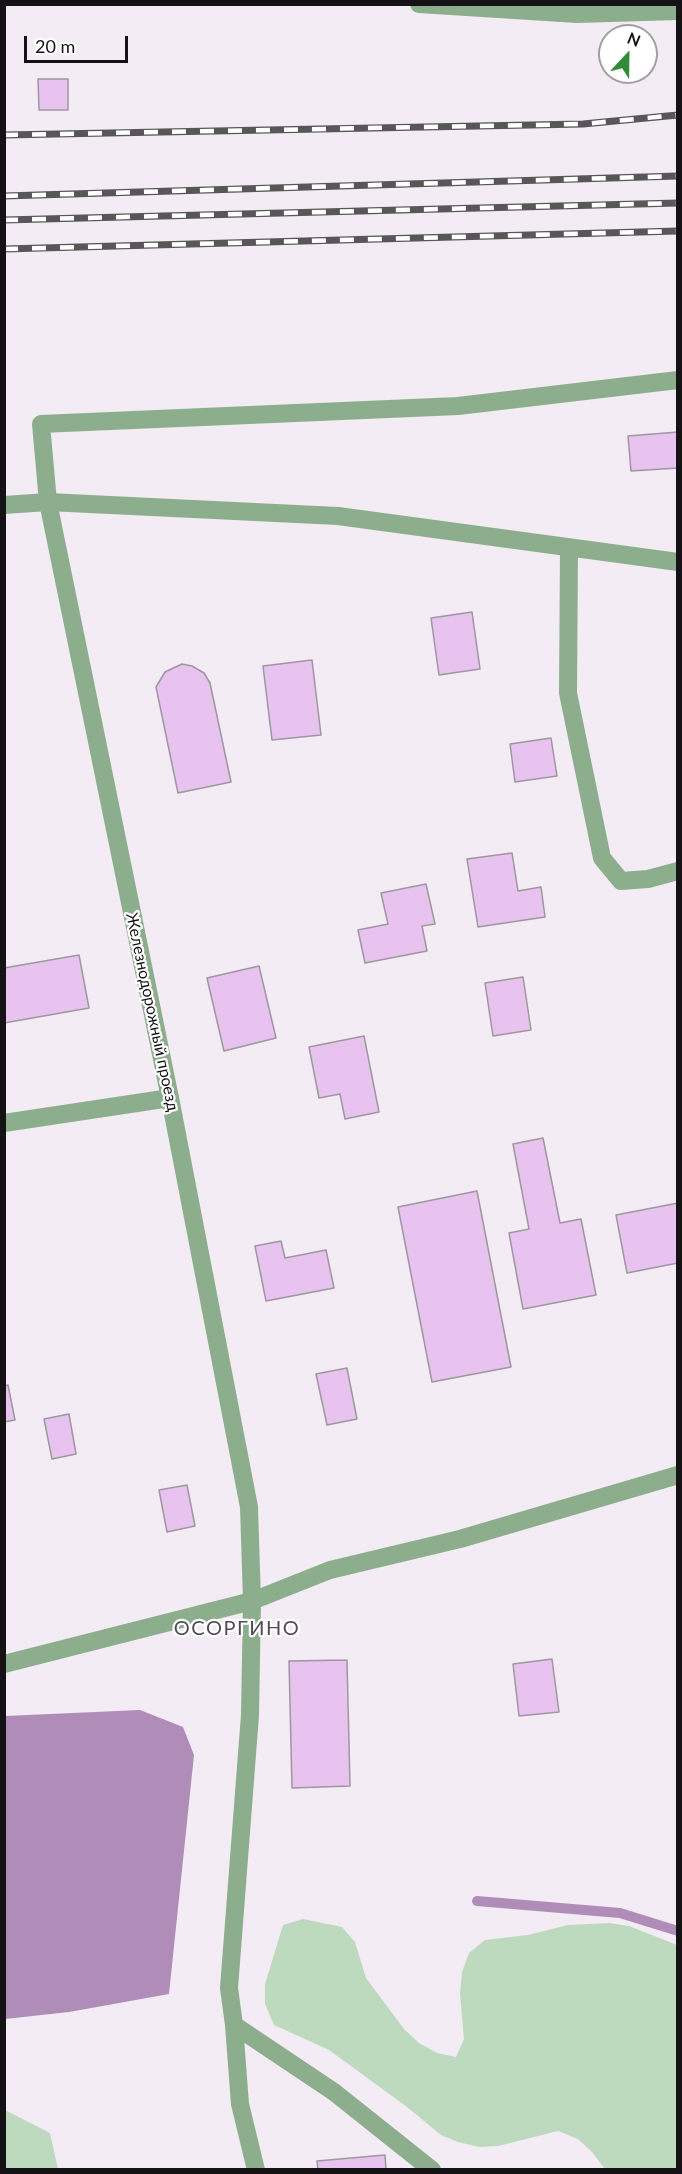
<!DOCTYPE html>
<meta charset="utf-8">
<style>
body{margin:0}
#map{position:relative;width:682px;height:2174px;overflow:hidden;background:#f3ecf5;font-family:Lato,sans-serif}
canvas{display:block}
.frame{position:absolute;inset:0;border:6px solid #141214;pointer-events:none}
.north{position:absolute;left:598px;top:24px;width:60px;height:60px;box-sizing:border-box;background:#fff;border:2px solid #a1a0a1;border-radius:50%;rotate:22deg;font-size:16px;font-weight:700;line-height:24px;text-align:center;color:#141214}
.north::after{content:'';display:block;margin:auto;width:21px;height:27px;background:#338b3a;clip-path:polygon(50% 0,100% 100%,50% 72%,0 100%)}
.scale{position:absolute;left:24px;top:36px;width:104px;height:27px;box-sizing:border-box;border:3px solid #141214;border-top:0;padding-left:8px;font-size:18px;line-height:21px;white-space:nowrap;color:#141214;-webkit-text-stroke:4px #fff;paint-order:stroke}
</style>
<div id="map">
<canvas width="682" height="2174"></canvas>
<div class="frame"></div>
<div class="north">N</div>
<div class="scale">20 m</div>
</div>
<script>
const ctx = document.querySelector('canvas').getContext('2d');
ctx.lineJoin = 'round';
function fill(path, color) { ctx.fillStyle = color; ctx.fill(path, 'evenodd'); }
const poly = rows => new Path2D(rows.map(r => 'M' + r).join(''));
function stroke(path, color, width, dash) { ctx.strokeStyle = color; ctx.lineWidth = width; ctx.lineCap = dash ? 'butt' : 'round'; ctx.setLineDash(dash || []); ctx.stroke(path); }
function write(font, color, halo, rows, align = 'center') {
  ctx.font = font + ' Lato,sans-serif'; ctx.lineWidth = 4.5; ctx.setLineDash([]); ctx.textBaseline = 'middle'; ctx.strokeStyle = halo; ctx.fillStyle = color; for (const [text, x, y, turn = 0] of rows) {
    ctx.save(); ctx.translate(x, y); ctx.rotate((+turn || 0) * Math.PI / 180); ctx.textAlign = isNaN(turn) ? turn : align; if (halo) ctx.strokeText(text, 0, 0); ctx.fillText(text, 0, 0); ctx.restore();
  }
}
fill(poly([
 [303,1919,342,1927,355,1942,366,1978,404,2029,419,2043,437,2053,456,2057,464,2039,460,1994,462,1972,469,1953,485,1940,528,1935,568,1925,609,1923,629,1926,677,1945,677,2169,605,2169,592,2152,578,2139,558,2131,498,2146,479,2147,458,2142,441,2135,407,2107,329,2050,274,2025,265,2004,265,1984,283,1925],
 [5,2110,50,2133,58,2169,5,2169]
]), '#bedabe');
fill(poly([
 [140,1710,183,1727,194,1755,169,1994,69,2012,5,2019,5,1716]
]), '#b08db8');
stroke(poly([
 [477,1901,620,1913,678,1931]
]), '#b08db8', 10);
const building = poly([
 [38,79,68,79,68,110,39,110,38,79],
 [678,432,678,468,631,471,628,436,678,432],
 [472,612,480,669,439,675,431,618,472,612],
 [312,660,321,735,272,740,263,666,312,660],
 [182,664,192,666,204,673,210,683,231,782,178,793,156,687,165,672,182,664],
 [551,738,557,776,515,782,510,744,551,738],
 [512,853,518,891,541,887,545,917,478,927,467,859,512,853],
 [426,884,435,924,422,926,427,951,365,963,358,930,388,924,381,893,426,884],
 [79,955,89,1008,4,1023,4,968,79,955],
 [259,966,276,1038,224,1051,207,978,259,966],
 [523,977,531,1030,493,1036,485,983,523,977],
 [364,1036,379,1112,345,1119,340,1094,319,1098,309,1047,364,1036],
 [543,1138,560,1223,581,1219,596,1295,523,1309,509,1233,529,1229,513,1144,543,1138],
 [477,1191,511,1367,432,1382,398,1207,477,1191],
 [678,1203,678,1263,627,1273,616,1215,678,1203],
 [281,1241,285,1258,326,1250,334,1288,266,1301,255,1246,281,1241],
 [347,1368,357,1419,327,1425,316,1374,347,1368],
 [8,1385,15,1420,4,1422,4,1386,8,1385],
 [69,1414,76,1454,52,1459,44,1419,69,1414],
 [187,1485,195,1526,167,1532,159,1490,187,1485],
 [552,1659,559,1712,519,1716,513,1664,552,1659],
 [347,1660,350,1786,292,1788,289,1661,347,1660],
 [385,2155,386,2170,318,2170,317,2161,385,2155]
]);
fill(building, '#e8c3f0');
stroke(building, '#9e979f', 1.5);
stroke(poly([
 [569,548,568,693,602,858,621,881,648,879,678,871]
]), '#8dae8d', 18);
stroke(poly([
 [4,505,48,502,338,516,678,562],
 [4,1123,170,1098],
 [252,1601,250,1715,229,1988,234,2025,334,2092,432,2170],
 [4,1664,252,1601,330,1570,460,1539,678,1475],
 [234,2025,240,2104,256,2170]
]), '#8dae8d', 18);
stroke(poly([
 [419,4,577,14,678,11],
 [252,1601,249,1507,170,1098,48,502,41,424,458,406,678,380]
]), '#8dae8d', 18);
const rail = poly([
 [4,135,583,124,678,115],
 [4,196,678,176],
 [4,220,678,203],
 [4,249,678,231]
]);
stroke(rail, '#59565a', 7);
stroke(rail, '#fff', 4.5, [14]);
write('16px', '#141214', '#fff', [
 ["Железнодорожный проезд",152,1012,78]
]);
ctx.letterSpacing = '1.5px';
write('20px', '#524c54', '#fff', [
 ["ОСОРГИНО",237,1629]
]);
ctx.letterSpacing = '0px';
</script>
